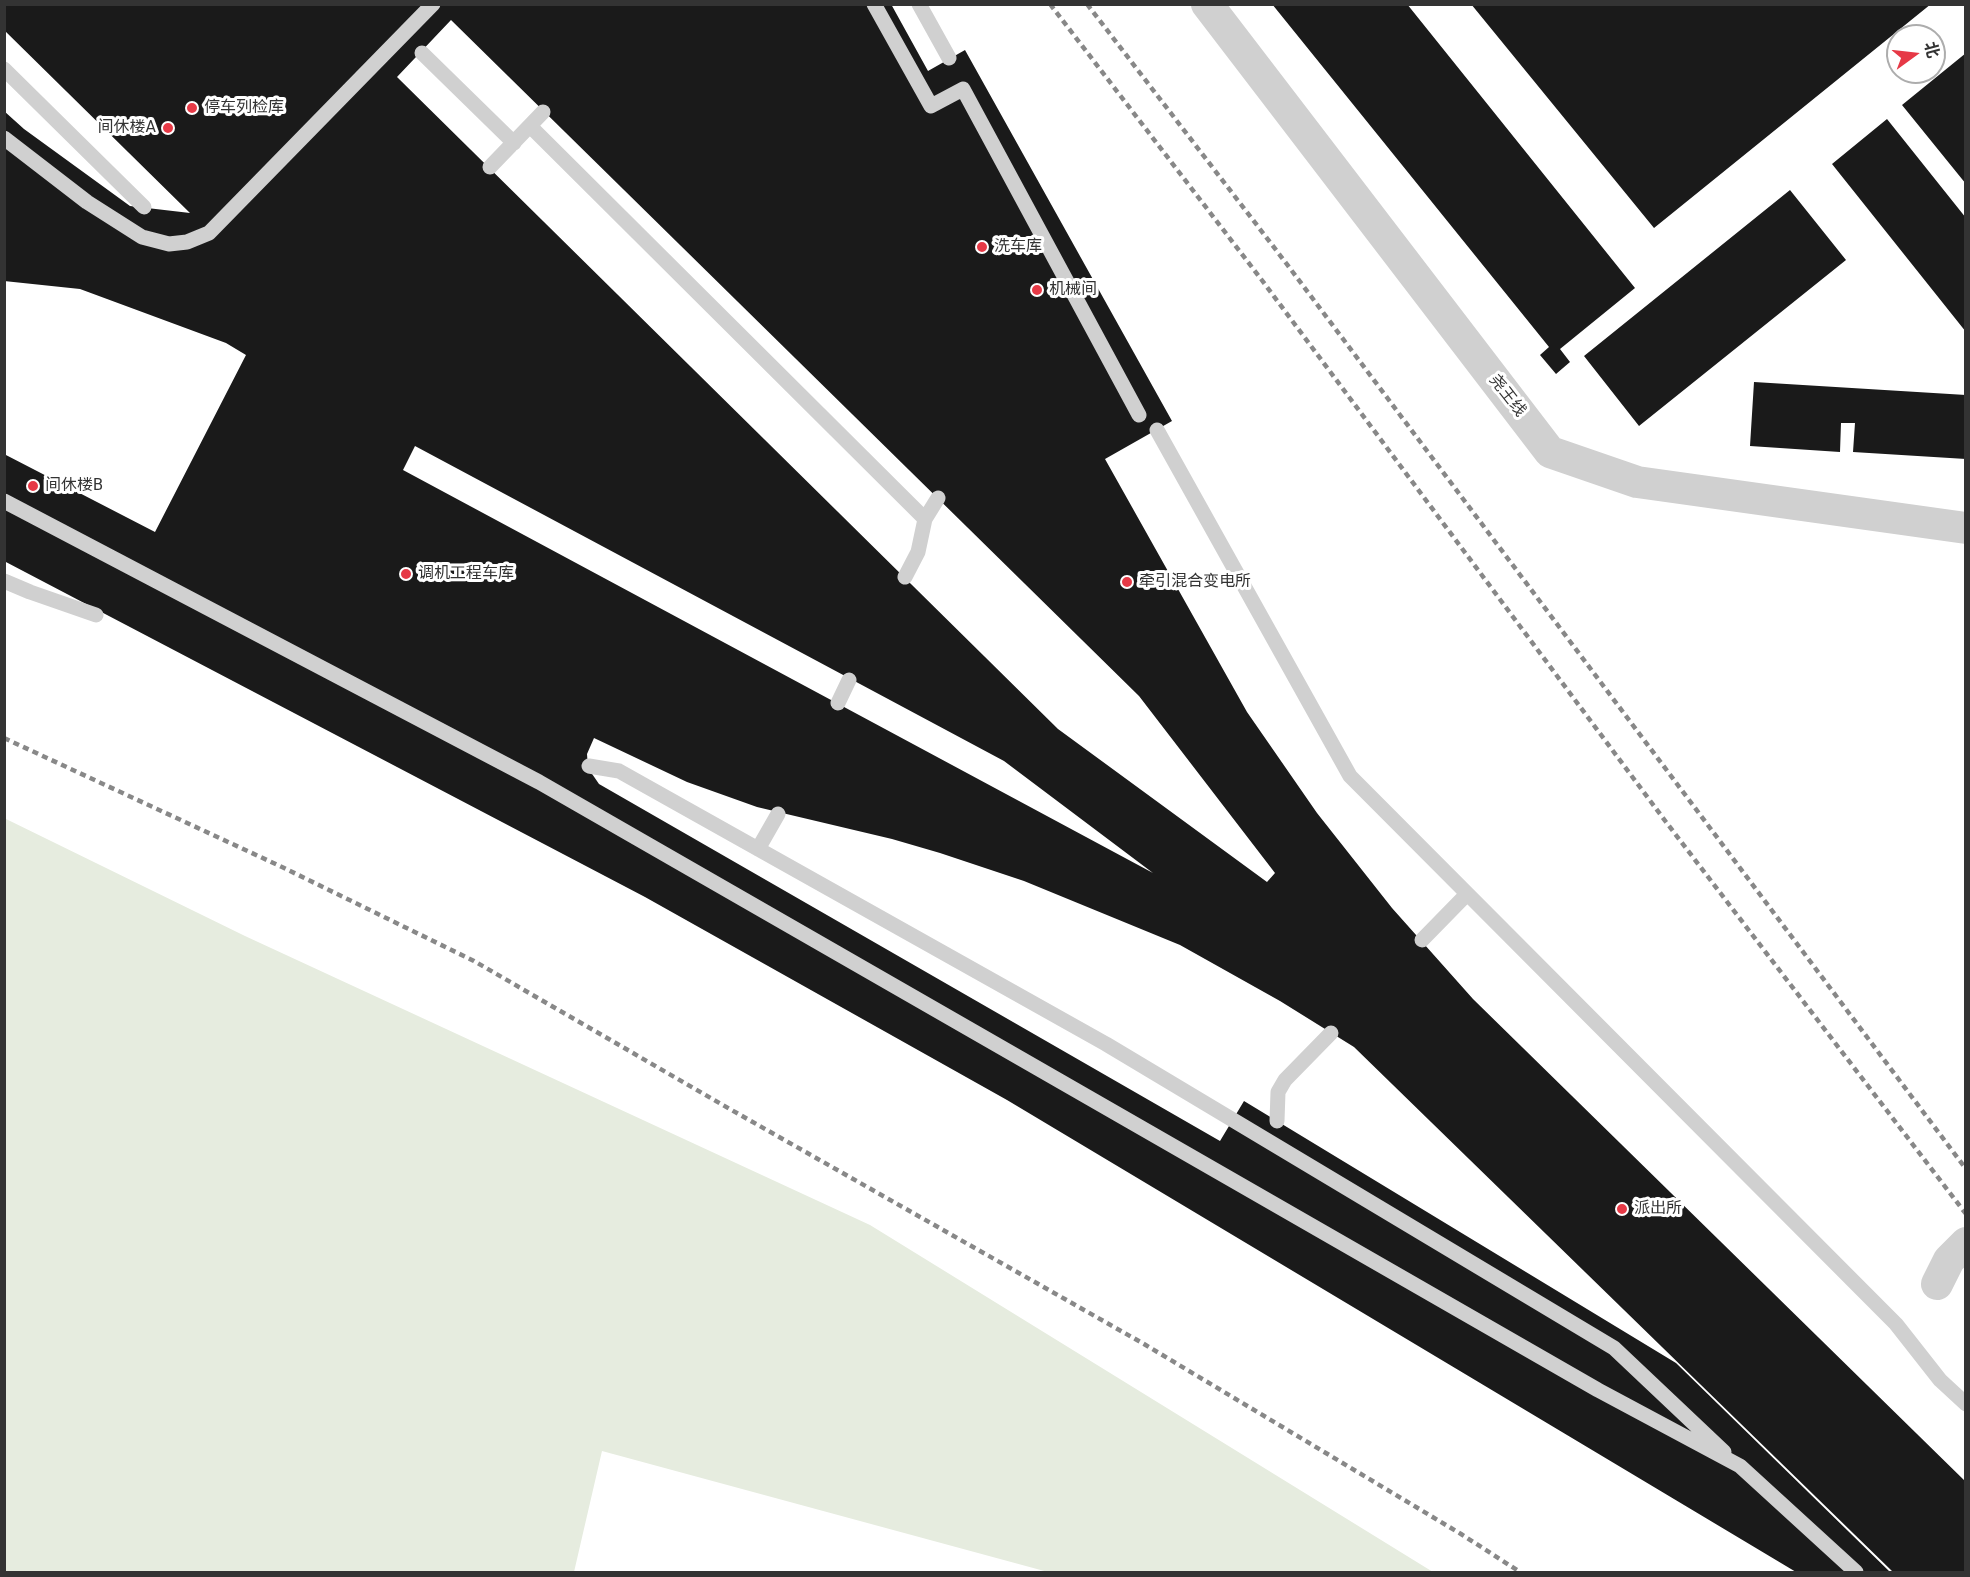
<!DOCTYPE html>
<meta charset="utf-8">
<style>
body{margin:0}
#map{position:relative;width:1970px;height:1577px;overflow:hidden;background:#fff;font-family:Roboto,"Noto Sans SC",sans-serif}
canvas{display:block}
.frame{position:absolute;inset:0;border:6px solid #333;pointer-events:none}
.north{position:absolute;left:1886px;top:24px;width:60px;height:60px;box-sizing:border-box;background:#fff;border:2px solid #adadad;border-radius:50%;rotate:75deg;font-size:16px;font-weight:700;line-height:24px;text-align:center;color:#333}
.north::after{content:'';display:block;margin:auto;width:21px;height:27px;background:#e63946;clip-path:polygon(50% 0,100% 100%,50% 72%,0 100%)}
</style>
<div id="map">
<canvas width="1970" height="1577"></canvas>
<div class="frame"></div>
<div class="north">北</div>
</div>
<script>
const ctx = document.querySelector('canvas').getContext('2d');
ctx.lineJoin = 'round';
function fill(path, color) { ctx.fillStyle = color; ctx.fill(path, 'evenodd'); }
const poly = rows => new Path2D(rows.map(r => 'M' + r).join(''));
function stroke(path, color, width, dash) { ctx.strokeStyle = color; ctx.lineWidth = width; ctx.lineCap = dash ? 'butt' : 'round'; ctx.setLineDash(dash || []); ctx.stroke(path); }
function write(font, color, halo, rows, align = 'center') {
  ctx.font = font + ' Roboto,"Noto Sans SC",sans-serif'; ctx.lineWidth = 6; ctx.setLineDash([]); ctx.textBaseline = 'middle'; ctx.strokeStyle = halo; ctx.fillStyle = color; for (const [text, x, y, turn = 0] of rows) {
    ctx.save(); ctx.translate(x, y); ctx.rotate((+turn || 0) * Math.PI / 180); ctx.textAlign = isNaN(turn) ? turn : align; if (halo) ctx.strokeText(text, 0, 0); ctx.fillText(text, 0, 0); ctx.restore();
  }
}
fill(poly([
 [4,818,245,936,870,1225,1433,1572,1048,1572,602,1451,574,1572,5,1572]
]), '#e6ecdf');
fill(poly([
 [4,4,891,4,928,71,965,50,1172,421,1105,459,1247,712,1317,813,1392,908,1473,999,1966,1482,1966,1572,1893,1572,1354,1047,1280,1001,1180,945,1024,881,940,853,892,839,757,807,687,782,594,738,587,754,588,768,599,784,1220,1141,1244,1101,1676,1363,1890,1572,1796,1572,1007,1100,645,897,4,561,4,454,155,532,246,355,226,343,80,289,4,281,4,111,24,129,130,206,190,213,4,30],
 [451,20,1139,696,1275,873,1267,882,1058,729,397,77],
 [415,446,1004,761,1153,873,403,470],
 [1272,4,1407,4,1635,288,1560,349,1570,362,1556,374,1540,355,1549,347],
 [1471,4,1931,4,1654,228],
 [1966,53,1966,184,1902,105],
 [1887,119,1966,218,1966,332,1832,164],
 [1790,190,1846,260,1639,426,1584,356],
 [1754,382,1966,395,1966,459,1853,452,1855,423,1841,423,1840,452,1750,446]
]), '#1a1a1a');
stroke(poly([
 [874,4,931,106,963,89,1139,415],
 [919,4,949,58],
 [422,53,514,143],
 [4,69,144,207],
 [530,126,925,519],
 [4,138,87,202,142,237,169,244,187,242,209,233,433,4],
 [490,167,543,112],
 [1157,430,1350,776,1896,1324,1940,1380,1966,1404],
 [4,501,539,782,1598,1390,1740,1466,1856,1572],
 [905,577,918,552,925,519,938,498],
 [4,581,30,592,96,615],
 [838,703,849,680],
 [589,766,619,771,1106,1044,1614,1348,1724,1452],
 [758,849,778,814],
 [1422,940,1467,894],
 [1277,1121,1278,1092,1285,1080,1331,1033]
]), '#d0d0d0', 15);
stroke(poly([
 [1207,4,1550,452,1637,482,1966,528],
 [1937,1284,1949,1260,1966,1243]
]), '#d0d0d0', 32);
stroke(poly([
 [1050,4,1261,279,1666,822,1966,1214],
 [1087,4,1286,263,1966,1169],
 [4,738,282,867,474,961,721,1104,1144,1344,1461,1534,1520,1572]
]), '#888', 4.5, [6, 4.5]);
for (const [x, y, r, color] of [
 [192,108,6,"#e63946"],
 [168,128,6,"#e63946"],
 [982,247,6,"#e63946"],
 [1037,290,6,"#e63946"],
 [33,486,6,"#e63946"],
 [406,574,6,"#e63946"],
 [1127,582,6,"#e63946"],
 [1622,1209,6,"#e63946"]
]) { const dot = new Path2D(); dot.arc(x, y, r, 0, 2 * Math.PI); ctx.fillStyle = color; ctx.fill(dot); stroke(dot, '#fff', 2); }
write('16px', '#333', '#fff', [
 ["停车列检库",204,108],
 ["间休楼A",156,128,"right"],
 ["洗车库",994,247],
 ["机械间",1049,290],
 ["间休楼B",45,486],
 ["调机工程车库",418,574],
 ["牵引混合变电所",1139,582],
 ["派出所",1634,1209]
], 'left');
write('16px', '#333', '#fff', [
 ["尧王线",1507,396,52]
]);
</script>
